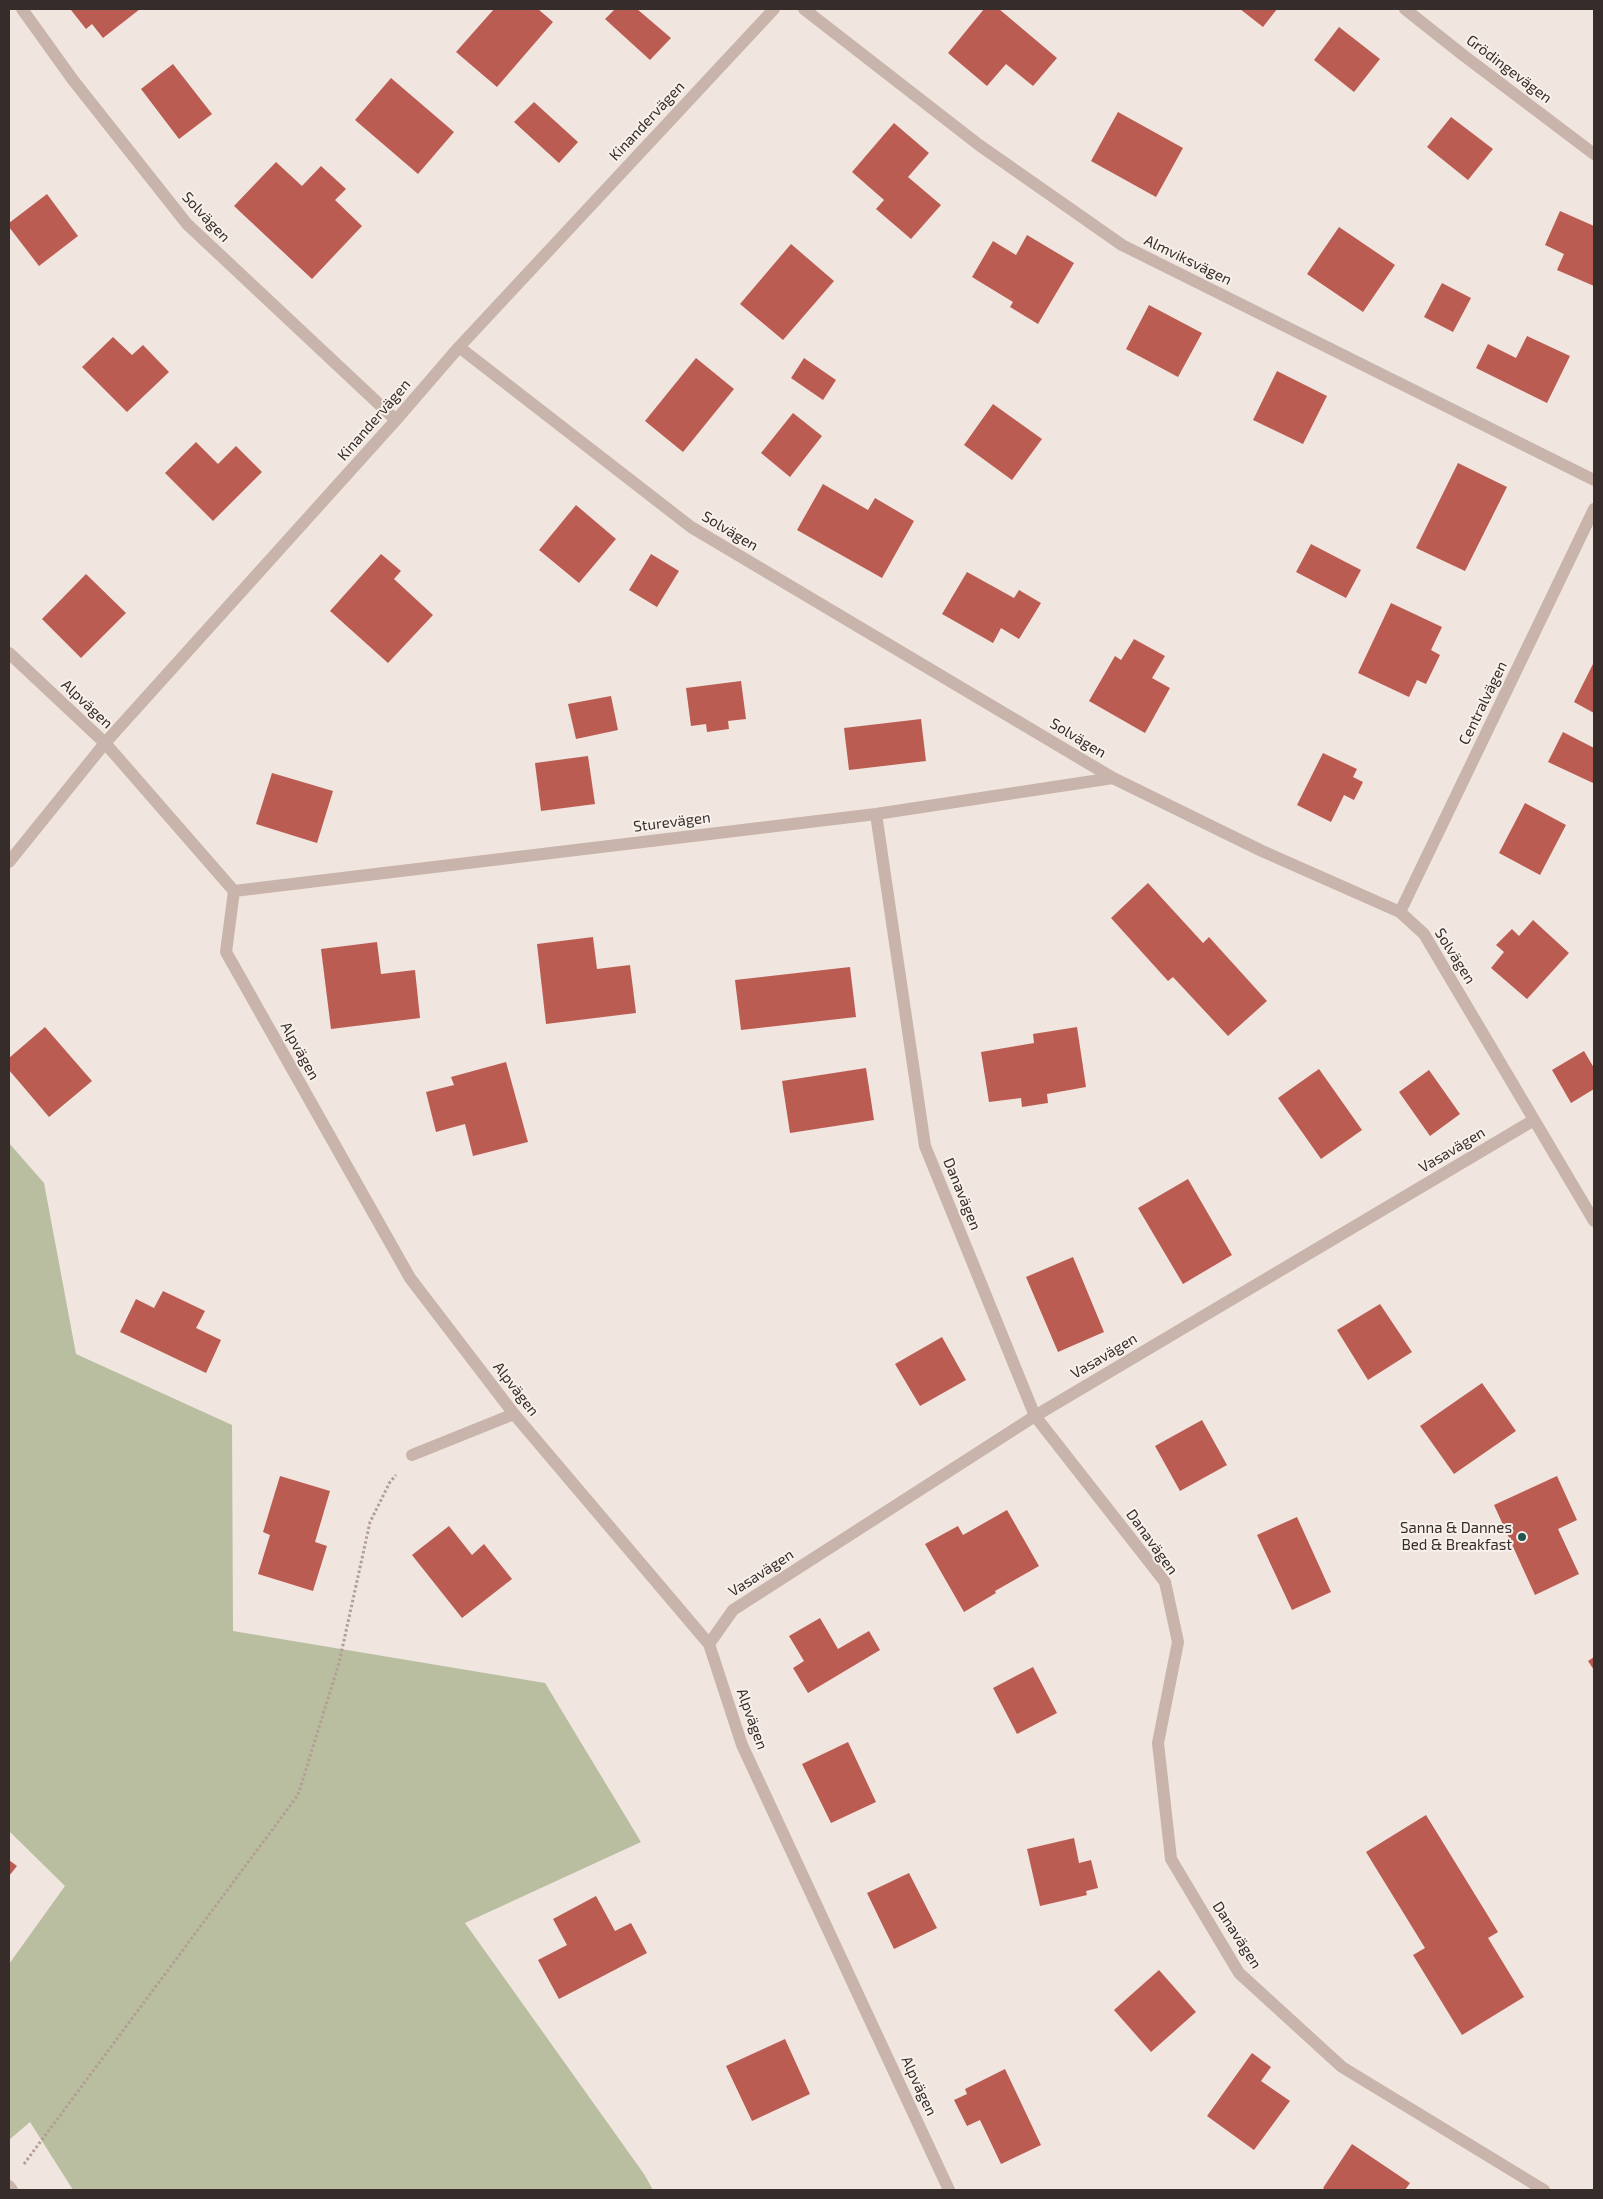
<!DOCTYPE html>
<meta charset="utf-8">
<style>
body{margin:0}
#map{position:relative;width:1603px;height:2199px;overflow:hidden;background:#f0e5df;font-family:"Exo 2",sans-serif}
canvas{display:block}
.frame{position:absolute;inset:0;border:10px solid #362c2a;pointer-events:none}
</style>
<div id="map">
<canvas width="1603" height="2199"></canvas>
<div class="frame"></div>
</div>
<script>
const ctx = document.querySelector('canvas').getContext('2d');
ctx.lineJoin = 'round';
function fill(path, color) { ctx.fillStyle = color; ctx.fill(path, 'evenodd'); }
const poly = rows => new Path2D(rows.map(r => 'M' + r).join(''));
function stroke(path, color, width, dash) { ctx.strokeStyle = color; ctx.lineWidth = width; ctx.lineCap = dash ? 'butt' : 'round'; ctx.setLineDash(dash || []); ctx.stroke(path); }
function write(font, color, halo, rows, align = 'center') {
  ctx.font = font + ' "Exo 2",sans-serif'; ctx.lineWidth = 4; ctx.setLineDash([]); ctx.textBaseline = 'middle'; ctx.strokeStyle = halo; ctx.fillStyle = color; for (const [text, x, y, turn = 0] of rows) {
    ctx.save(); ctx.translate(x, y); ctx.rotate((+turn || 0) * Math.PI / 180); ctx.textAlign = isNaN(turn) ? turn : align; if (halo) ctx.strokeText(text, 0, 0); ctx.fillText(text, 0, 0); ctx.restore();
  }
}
fill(poly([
 [9,1143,44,1183,76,1354,232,1425,233,1631,545,1683,641,1842,465,1923,644,2174,653,2190,73,2190,30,2122,9,2140,9,1964,65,1886,9,1831]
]), '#b9bea0');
fill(poly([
 [72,9,140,9,103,38,92,24,86,29,71,10],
 [494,9,538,9,553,22,497,87,456,52],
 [615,9,637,9,671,38,650,60,605,19],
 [984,9,999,9,1057,58,1033,86,1006,64,987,86,948,53],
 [1240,9,1277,9,1263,27],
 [1339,27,1380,59,1354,92,1314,60],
 [173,64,212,114,179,139,141,89],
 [391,78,454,132,418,174,355,120],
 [534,102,578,142,559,163,514,122],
 [1118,112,1183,148,1156,197,1091,161],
 [1451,117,1493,149,1468,180,1427,147],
 [894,123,929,153,908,177,941,205,911,239,876,209,884,200,852,172],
 [276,162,302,186,321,166,346,189,335,200,362,226,312,279,234,206],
 [47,194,78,236,39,266,9,227,9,223],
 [1560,211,1594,226,1594,286,1557,270,1564,254,1545,245],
 [1339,227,1395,265,1363,312,1307,274],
 [1027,235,1074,263,1038,324,1010,307,1013,302,972,277,993,241,1016,255],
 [791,244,834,281,783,340,740,304],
 [1442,283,1471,298,1453,332,1424,317],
 [1149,305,1202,333,1178,377,1126,349],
 [1527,336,1570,356,1547,403,1476,368,1488,344,1516,358],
 [113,337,132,355,143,345,169,372,127,412,82,367],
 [696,358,734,389,683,452,645,421],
 [804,358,836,380,823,400,791,378],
 [1277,371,1327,396,1303,444,1253,420],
 [993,404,1042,439,1012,480,964,445],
 [793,413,822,436,790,477,761,453],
 [196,442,218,464,236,446,262,472,213,521,165,473],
 [1458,463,1507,487,1465,571,1416,548],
 [823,484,868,510,875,498,914,521,882,578,797,530],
 [576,505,616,539,579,583,539,550],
 [1311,544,1361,570,1346,598,1296,572],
 [381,554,401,571,394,579,433,615,388,663,330,611],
 [651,554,679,571,657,607,629,590],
 [967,572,1014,598,1019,590,1041,603,1019,639,1001,628,993,643,942,614],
 [86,574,126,613,81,658,42,619],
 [1391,603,1442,627,1431,650,1440,655,1426,684,1417,680,1409,697,1358,673],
 [1134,639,1165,656,1152,678,1170,688,1145,733,1089,701,1115,656,1121,660],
 [1594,662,1594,713,1574,702],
 [741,681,746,719,728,721,729,729,707,732,706,724,691,726,686,688],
 [611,696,618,730,576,739,568,704],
 [921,719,926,761,849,770,844,728],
 [1563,732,1594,748,1593,783,1548,762],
 [1323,753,1357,769,1353,777,1363,782,1354,800,1344,795,1331,822,1297,805],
 [588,756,595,804,541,811,535,763],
 [272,773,333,791,317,843,256,824],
 [1525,803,1566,825,1540,875,1499,853],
 [1148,883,1203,943,1209,937,1267,1001,1228,1036,1173,977,1168,981,1111,918],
 [1533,920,1569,953,1527,999,1491,968,1504,952,1496,945,1512,929,1519,936],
 [593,937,597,969,630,965,636,1013,546,1024,537,944],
 [377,942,381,974,415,970,420,1018,331,1029,321,949],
 [850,967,856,1017,741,1030,735,980],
 [45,1027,92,1081,49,1117,9,1070,9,1058],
 [1077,1027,1086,1087,1047,1094,1048,1103,1022,1107,1021,1098,989,1102,981,1052,1034,1043,1033,1034],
 [1584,1051,1594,1068,1594,1089,1571,1103,1552,1070],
 [506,1062,528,1142,473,1156,465,1124,436,1132,426,1092,454,1085,451,1077],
 [866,1068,874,1120,790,1133,782,1081],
 [1319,1069,1362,1130,1321,1159,1278,1098],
 [1429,1070,1460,1114,1430,1136,1399,1092],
 [1188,1179,1232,1255,1183,1284,1138,1208],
 [1073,1257,1104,1332,1058,1352,1026,1277],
 [163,1291,205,1311,196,1328,221,1340,206,1373,120,1332,136,1299,154,1308],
 [1380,1304,1412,1352,1368,1380,1337,1330],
 [942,1337,966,1380,920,1406,895,1364],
 [1482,1383,1516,1431,1454,1474,1420,1426],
 [1202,1420,1227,1465,1180,1491,1155,1446],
 [280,1476,330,1491,315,1542,327,1546,313,1591,258,1574,270,1535,263,1532],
 [1557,1476,1577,1520,1558,1529,1579,1574,1535,1595,1494,1505],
 [1007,1510,1039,1566,995,1591,996,1593,964,1612,925,1544,958,1526,963,1535],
 [1297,1517,1331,1592,1292,1610,1257,1535],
 [449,1526,472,1555,484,1544,512,1579,462,1618,412,1555],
 [820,1618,838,1649,869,1631,880,1650,808,1693,793,1668,804,1661,789,1636],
 [1594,1657,1594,1670,1588,1661],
 [1033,1667,1057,1713,1017,1734,993,1688],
 [848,1742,876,1802,831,1823,802,1764],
 [1426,1815,1498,1932,1488,1938,1524,1997,1462,2035,1413,1955,1425,1948,1366,1852],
 [1074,1838,1079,1863,1091,1860,1098,1888,1086,1891,1087,1895,1040,1906,1027,1849],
 [9,1860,17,1866,9,1876],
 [909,1873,937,1928,894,1949,867,1893],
 [596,1896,615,1931,631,1923,647,1953,559,1999,538,1960,567,1945,553,1919],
 [1159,1970,1196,2012,1151,2052,1114,2010],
 [785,2039,810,2094,752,2121,726,2066],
 [1252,2053,1271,2067,1261,2081,1290,2101,1254,2150,1207,2116],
 [1005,2069,1041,2145,1001,2164,980,2120,967,2126,954,2100,967,2094,965,2089],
 [1352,2144,1410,2183,1405,2190,1326,2190,1323,2188]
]), '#bb5c52');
stroke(poly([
 [24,2164,298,1795,339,1663,370,1522,390,1482,396,1475]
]), '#b39e96', 3, [2.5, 2.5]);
stroke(poly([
 [412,1455,514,1414],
 [9,2186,12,2190]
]), '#c8b4ab', 12);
stroke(poly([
 [22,9,73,80,187,224,396,420],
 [804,9,979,145,1122,245,1594,480],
 [1405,9,1463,55,1594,154],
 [459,347,691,527,1113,778,1262,851,1400,912,1424,934,1594,1221],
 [9,653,105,743,234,891,226,952,410,1278,514,1414,709,1644,742,1745,949,2190],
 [876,814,925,1146,1035,1416,1165,1582,1178,1642,1158,1743,1171,1859,1239,1973,1342,2067,1544,2190],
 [9,862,105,743,396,420,459,347,774,9],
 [234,891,876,814,1113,778],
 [1400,912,1594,509],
 [709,1644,733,1610,1035,1416,1534,1120]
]), '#c8b4ab', 12);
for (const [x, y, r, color] of [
 [1522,1537,5,"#235450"]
]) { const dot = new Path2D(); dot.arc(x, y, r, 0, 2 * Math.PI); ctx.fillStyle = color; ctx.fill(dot); stroke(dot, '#f8f0eb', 2); }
write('15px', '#362c2a', '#f8f0eb', [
 ["Grödingevägen",1509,69,37],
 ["Kinandervägen",647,121,-47],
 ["Solvägen",206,217,47],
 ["Almviksvägen",1188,260,26],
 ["Kinandervägen",374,420,-49],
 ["Solvägen",730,531,31],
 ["Centralvägen",1483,703,-64],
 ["Alpvägen",87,704,43],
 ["Solvägen",1078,738,31],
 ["Sturevägen",672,822,-7],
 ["Solvägen",1455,956,58],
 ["Alpvägen",300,1051,61],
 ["Vasavägen",1452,1150,-31],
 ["Danavägen",962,1194,68],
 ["Vasavägen",1104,1356,-31],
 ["Alpvägen",516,1389,52],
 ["Danavägen",1152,1542,54],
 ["Vasavägen",761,1573,-33],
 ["Alpvägen",752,1719,70],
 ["Danavägen",1237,1935,57],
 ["Alpvägen",919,2086,65]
]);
write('15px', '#362c2a', '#f8f0eb', [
 ["Sanna & Dannes",1512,1528],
 ["Bed & Breakfast",1512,1545]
], 'right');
</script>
